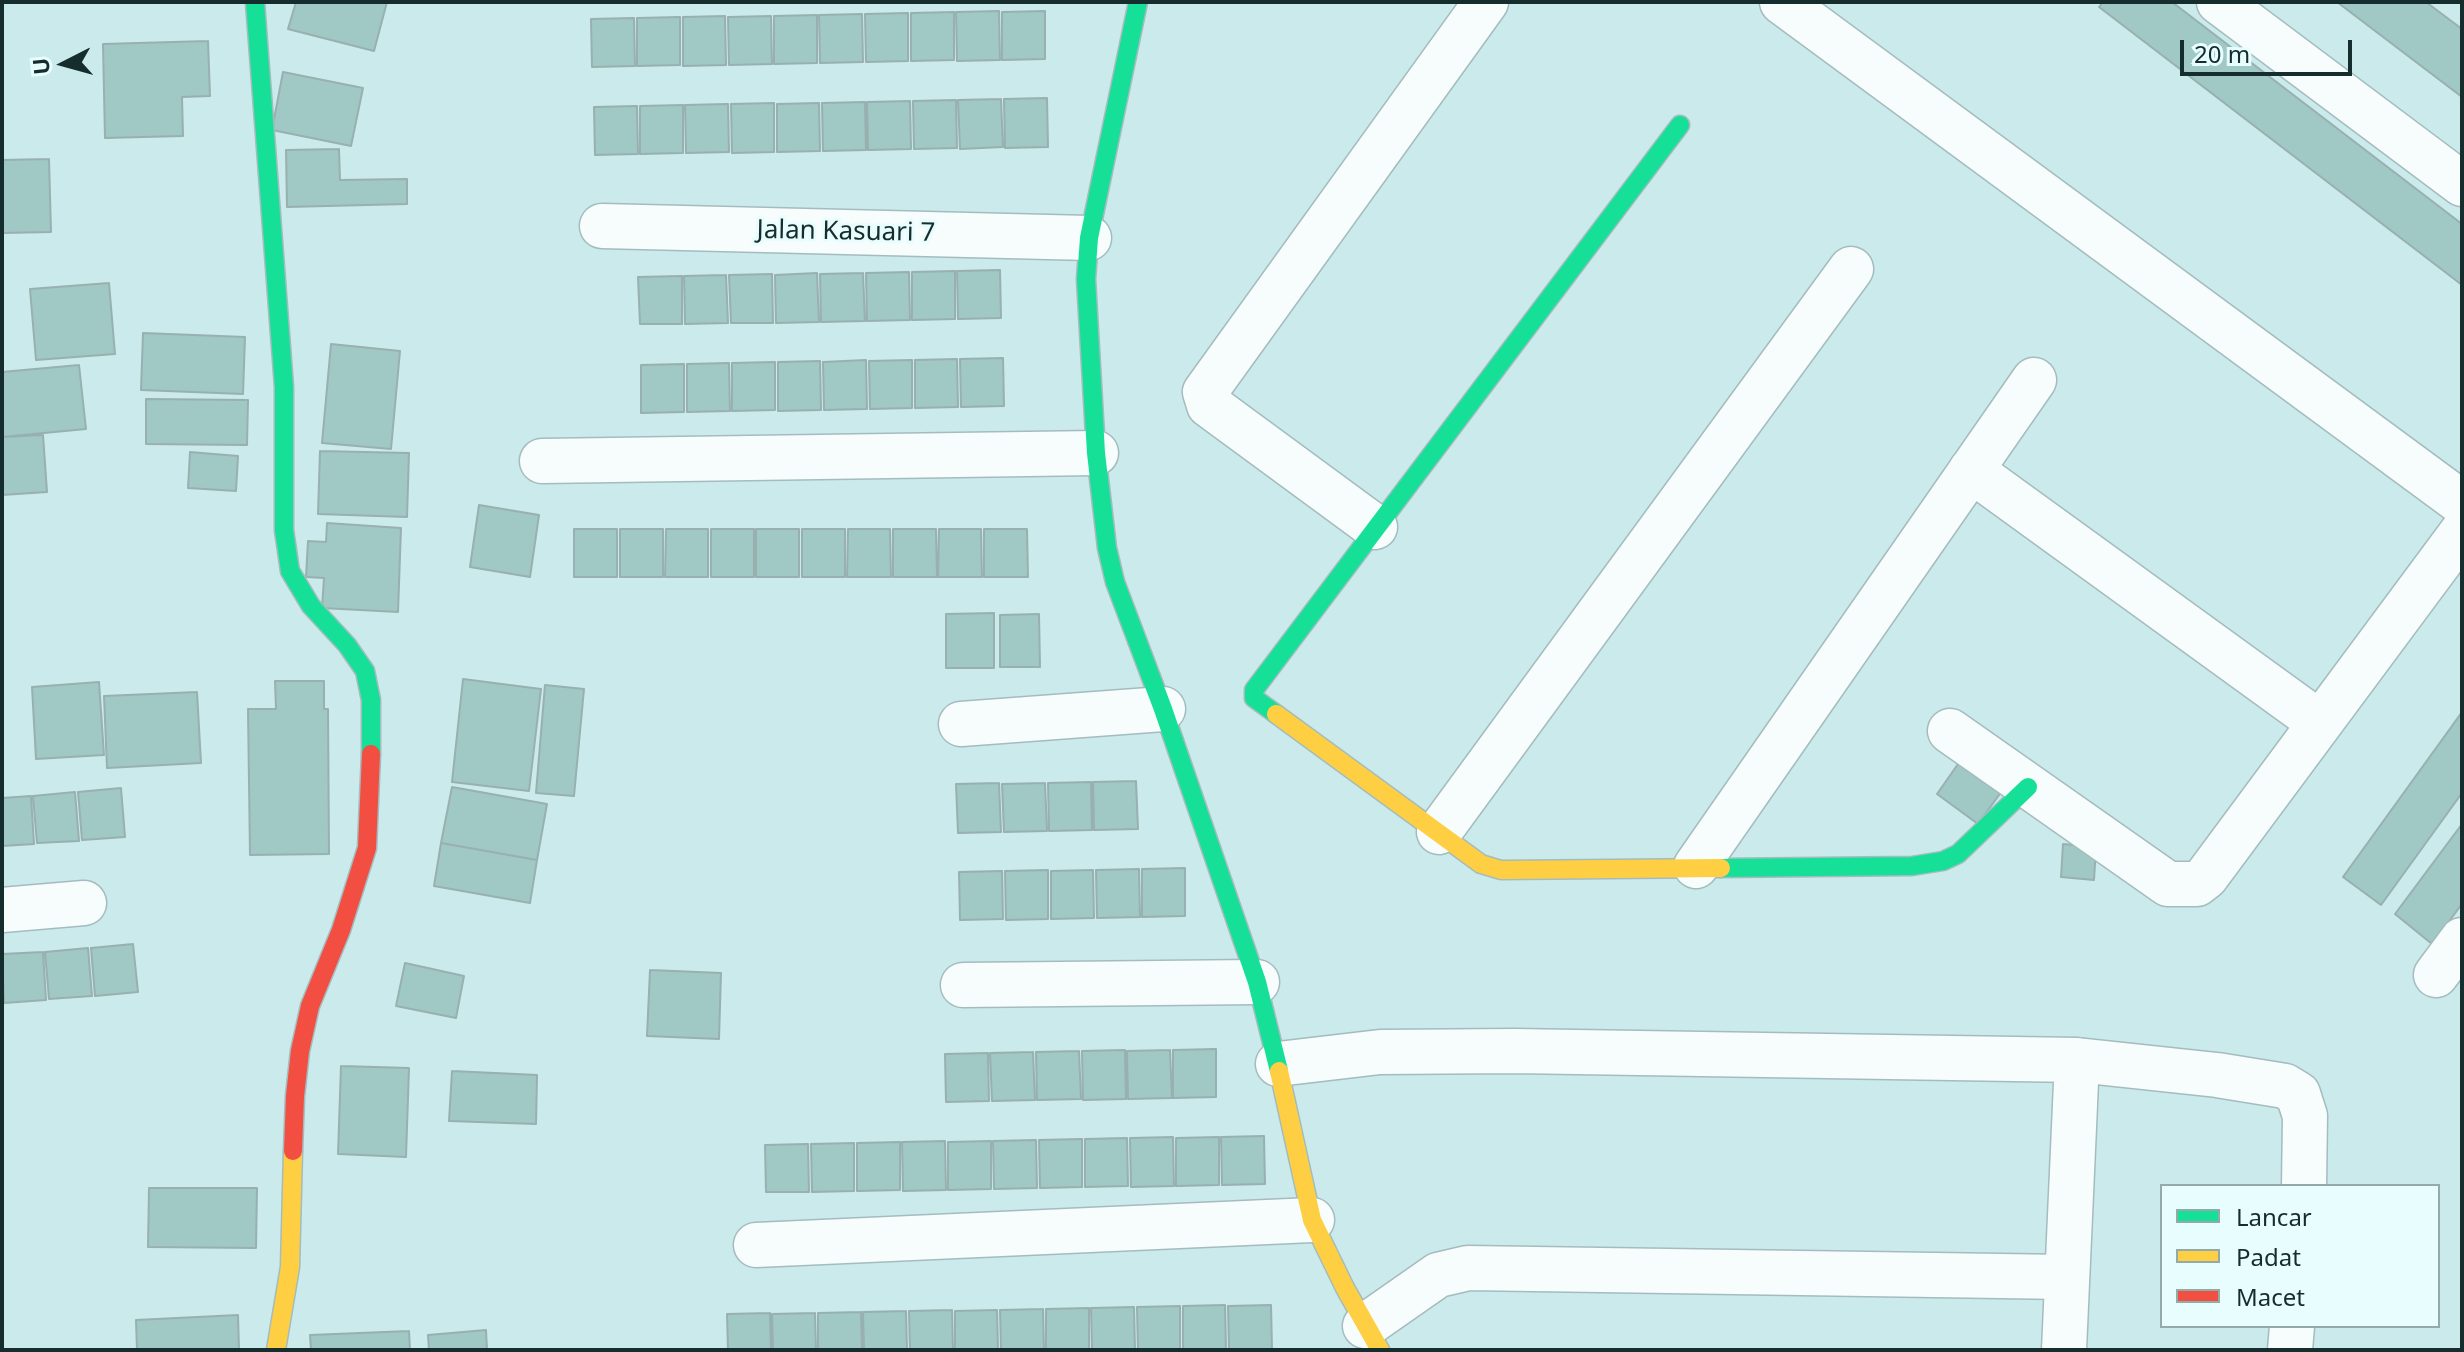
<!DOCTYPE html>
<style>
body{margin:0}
#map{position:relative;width:2464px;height:1352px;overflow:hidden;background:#cbeaec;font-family:"Noto Sans",sans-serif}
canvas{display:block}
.frame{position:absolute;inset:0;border:4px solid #162d2e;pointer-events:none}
.legend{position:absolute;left:2160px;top:1184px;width:280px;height:144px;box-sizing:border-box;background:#e7fdfe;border:2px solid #93aaab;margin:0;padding:10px 14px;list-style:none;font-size:24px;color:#162d2e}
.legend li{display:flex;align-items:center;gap:16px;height:40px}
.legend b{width:40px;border:2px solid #93aaab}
.north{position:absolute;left:24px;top:24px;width:80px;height:80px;-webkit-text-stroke:6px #e7fdfe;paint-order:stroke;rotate:264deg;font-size:22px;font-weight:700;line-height:32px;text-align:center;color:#162d2e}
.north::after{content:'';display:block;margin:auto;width:28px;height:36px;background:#162d2e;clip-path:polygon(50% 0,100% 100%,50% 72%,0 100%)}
.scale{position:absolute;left:2180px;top:40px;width:172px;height:36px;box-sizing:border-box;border:4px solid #162d2e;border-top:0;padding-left:10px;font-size:24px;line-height:28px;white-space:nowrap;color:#162d2e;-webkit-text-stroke:6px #e7fdfe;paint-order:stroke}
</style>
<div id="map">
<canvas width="2464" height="1352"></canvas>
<div class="frame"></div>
<ul class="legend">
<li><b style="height:10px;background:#16e098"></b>Lancar</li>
<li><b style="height:10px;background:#ffcf43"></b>Padat</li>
<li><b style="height:10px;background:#f24e42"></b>Macet</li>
</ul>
<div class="north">U</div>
<div class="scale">20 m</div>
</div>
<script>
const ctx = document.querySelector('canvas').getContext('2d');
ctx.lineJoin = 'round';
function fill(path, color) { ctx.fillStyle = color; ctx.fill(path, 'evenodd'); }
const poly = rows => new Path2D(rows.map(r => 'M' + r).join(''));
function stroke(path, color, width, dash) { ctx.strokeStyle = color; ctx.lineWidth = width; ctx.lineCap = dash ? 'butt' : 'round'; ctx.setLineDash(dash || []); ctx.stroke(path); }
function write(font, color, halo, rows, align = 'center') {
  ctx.font = font + ' "Noto Sans",sans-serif'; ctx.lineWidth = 6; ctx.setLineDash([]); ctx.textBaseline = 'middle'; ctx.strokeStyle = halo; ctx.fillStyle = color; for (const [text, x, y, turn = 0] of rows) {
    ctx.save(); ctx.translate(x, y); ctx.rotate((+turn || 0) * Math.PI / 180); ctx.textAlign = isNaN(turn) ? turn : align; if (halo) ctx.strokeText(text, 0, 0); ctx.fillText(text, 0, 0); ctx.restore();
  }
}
const building = poly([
 [296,2,387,2,374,51,288,29,296,2],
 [2103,2,2172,2,2462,224,2462,285,2099,7,2103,2],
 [2337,2,2426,2,2462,29,2462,97,2337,2],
 [999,11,1000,60,957,61,956,12,999,11],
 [1045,11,1045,59,1002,60,1002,12,1045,11],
 [954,12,954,60,911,61,911,13,954,12],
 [908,13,908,61,866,62,865,14,908,13],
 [862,14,863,62,820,63,819,15,862,14],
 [817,15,817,63,774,64,774,16,817,15],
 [725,16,726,65,683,66,683,17,725,16],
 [771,16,772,64,729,65,728,17,771,16],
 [680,17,680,65,637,66,637,18,680,17],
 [634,18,635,66,592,67,591,19,634,18],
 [208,41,210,96,182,97,183,136,105,138,103,44,208,41],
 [283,72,363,88,351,146,272,130,283,72],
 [1047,98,1048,147,1005,148,1004,99,1047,98],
 [1001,99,1003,147,960,149,958,100,1001,99],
 [956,100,957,148,914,149,913,101,956,100],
 [910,101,911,149,868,150,867,102,910,101],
 [865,102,866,150,823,151,822,103,865,102],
 [774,103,774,152,732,153,731,104,774,103],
 [819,103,820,151,777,152,777,104,819,103],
 [728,104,729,152,686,153,685,105,728,104],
 [683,105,683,153,640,154,640,106,683,105],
 [637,106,638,154,595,155,594,107,637,106],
 [339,149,340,180,407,179,407,204,287,207,286,150,339,149],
 [49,159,51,232,2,233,2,160,49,159],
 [1000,270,1001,318,958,319,957,271,1000,270],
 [955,271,955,319,912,320,912,272,955,271],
 [909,272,910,320,867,321,866,273,909,272],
 [817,273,819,322,776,323,775,275,817,273],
 [863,273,865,321,821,322,820,274,863,273],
 [772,274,773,323,731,323,729,275,772,274],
 [726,275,728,323,685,324,684,276,726,275],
 [682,276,682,324,640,324,638,277,682,276],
 [109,283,115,354,36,360,30,289,109,283],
 [143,333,245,337,243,394,141,390,143,333],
 [331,344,400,351,391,449,322,443,331,344],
 [1003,358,1004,406,961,407,960,359,1003,358],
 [957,359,958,407,915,408,915,360,957,359],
 [866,360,867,409,824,410,823,362,866,360],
 [912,360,912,408,870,409,869,361,912,360],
 [820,361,821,410,778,411,778,362,820,361],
 [775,362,775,410,732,411,732,363,775,362],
 [729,363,730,411,687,412,687,364,729,363],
 [684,364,684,412,641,413,641,365,684,364],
 [79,365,86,429,2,437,2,372,79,365],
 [146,399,248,400,247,445,146,444,146,399],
 [43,435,47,492,2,495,2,437,43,435],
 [320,451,409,453,407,517,318,514,320,451],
 [190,452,238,456,236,491,188,488,190,452],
 [479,505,539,515,530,577,470,567,479,505],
 [327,523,401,528,398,612,322,608,324,578,306,577,308,541,326,542,327,523],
 [574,529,617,529,617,577,574,577,574,529],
 [620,529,663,529,663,577,620,577,620,529],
 [666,529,708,529,708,577,665,577,666,529],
 [711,529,754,529,754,577,711,577,711,529],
 [756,529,799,529,799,577,756,577,756,529],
 [802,529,845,529,845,577,802,577,802,529],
 [848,529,890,529,891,577,847,577,848,529],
 [893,529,936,529,937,577,893,577,893,529],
 [939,529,981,529,982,577,938,577,939,529],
 [984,529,1027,529,1028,577,984,577,984,529],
 [994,613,994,668,946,668,946,614,994,613],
 [1039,614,1040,667,1000,667,1000,615,1039,614],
 [463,679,541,689,529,791,452,782,463,679],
 [275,681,324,681,324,709,328,709,329,854,250,855,248,709,276,709,275,681],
 [99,682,104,755,36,759,32,687,99,682],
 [545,685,584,689,574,796,536,793,545,685],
 [197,692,201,763,107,768,104,696,197,692],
 [2462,712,2462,793,2381,905,2343,877,2462,712],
 [1965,754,2007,784,1978,824,1937,794,1965,754],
 [1136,781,1138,829,1094,830,1093,782,1136,781],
 [1091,782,1092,830,1049,831,1048,783,1091,782],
 [999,783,1001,832,958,833,956,784,999,783],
 [1045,783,1047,831,1004,832,1002,784,1045,783],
 [452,787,547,804,537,860,441,843,452,787],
 [121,788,125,837,82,840,78,792,121,788],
 [75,792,79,841,37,843,33,796,75,792],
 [31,796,34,844,2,846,2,798,31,796],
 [2462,824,2462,904,2432,944,2395,914,2462,824],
 [441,843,537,860,530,903,434,886,441,843],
 [2063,844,2096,847,2094,880,2061,877,2063,844],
 [1185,868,1185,916,1142,917,1142,869,1185,868],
 [1139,869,1140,917,1097,918,1096,870,1139,869],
 [1048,870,1048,919,1006,920,1005,871,1048,870],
 [1093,870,1094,918,1051,919,1051,871,1093,870],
 [1002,871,1003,919,960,920,959,872,1002,871],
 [133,944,138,992,95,996,91,948,133,944],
 [88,948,92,996,49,999,45,952,88,948],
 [43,952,46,1000,4,1003,2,954,43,952],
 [405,963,464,976,456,1018,396,1006,405,963],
 [650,970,721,973,719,1039,647,1036,650,970],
 [1216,1049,1216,1097,1173,1098,1173,1050,1216,1049],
 [1125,1050,1126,1099,1083,1100,1082,1051,1125,1050],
 [1170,1050,1172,1098,1128,1099,1127,1051,1170,1050],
 [1079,1051,1081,1099,1037,1100,1036,1052,1079,1051],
 [1033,1052,1035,1100,992,1101,990,1053,1033,1052],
 [988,1053,989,1101,946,1102,945,1054,988,1053],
 [341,1066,409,1068,406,1157,338,1154,341,1066],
 [452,1071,537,1075,536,1124,449,1121,452,1071],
 [1264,1136,1265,1184,1222,1185,1221,1137,1264,1136],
 [1173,1137,1174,1186,1131,1187,1130,1138,1173,1137],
 [1219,1137,1219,1185,1176,1186,1176,1138,1219,1137],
 [1127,1138,1128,1186,1085,1187,1085,1139,1127,1138],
 [1082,1139,1082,1187,1040,1188,1039,1140,1082,1139],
 [1036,1140,1037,1188,994,1189,993,1141,1036,1140],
 [945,1141,946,1190,903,1191,902,1142,945,1141],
 [991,1141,991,1189,948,1190,948,1142,991,1141],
 [900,1142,900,1190,857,1191,857,1143,900,1142],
 [854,1143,854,1191,812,1192,811,1144,854,1143],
 [808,1144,809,1192,766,1192,765,1145,808,1144],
 [149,1188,257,1188,256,1248,148,1247,149,1188],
 [1225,1305,1226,1350,1183,1350,1183,1306,1225,1305],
 [1271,1305,1272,1350,1229,1350,1228,1306,1271,1305],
 [1180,1306,1180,1350,1138,1350,1137,1307,1180,1306],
 [1134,1307,1135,1350,1092,1350,1091,1308,1134,1307],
 [1089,1308,1089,1350,1046,1350,1046,1309,1089,1308],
 [1043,1309,1044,1350,1001,1350,1000,1310,1043,1309],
 [952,1310,953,1350,910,1350,909,1311,952,1310],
 [997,1310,998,1350,955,1350,955,1311,997,1310],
 [906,1311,907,1350,864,1350,863,1312,906,1311],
 [861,1312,862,1350,818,1350,818,1313,861,1312],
 [770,1313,771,1350,728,1350,727,1314,770,1313],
 [815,1313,816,1350,773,1350,772,1314,815,1313],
 [238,1315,239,1350,137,1350,136,1320,238,1315],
 [486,1330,487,1350,429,1350,428,1335,486,1330],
 [409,1331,410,1350,311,1350,310,1335,409,1331]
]);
fill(building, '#a0c8c5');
stroke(building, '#98b0af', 2);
const street = poly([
 [1782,2,2462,503],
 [2219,2,2462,184],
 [602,226,1089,238],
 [542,461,1096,453],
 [1971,470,2320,723],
 [1375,527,1209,405,1205,392,1486,2],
 [961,724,1163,709],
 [1950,731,2168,884,2197,884,2206,877,2462,532],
 [1439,832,1851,269],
 [1696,866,2034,380],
 [2,910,84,903],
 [2436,975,2462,940],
 [963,985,1257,982],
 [1278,1064,1380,1052,1514,1051,2077,1060,2217,1075,2285,1086,2298,1094,2305,1116,2304,1186],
 [756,1245,1312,1220],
 [1365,1326,1438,1275,1468,1268,2067,1277],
 [2064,1350,2077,1060],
 [2290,1350,2292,1326]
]);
const fast = poly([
 [255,2,284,387,284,530,290,571,311,606,347,645,365,671,371,700,371,754],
 [1138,2,1089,238,1086,279,1096,453,1107,548,1115,582,1163,709,1257,982,1279,1071],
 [1276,714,1254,698,1254,690,1680,125],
 [1721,868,1912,866,1943,861,1958,854,2028,787]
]);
const slow = poly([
 [1276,714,1481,864,1501,870,1721,868],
 [1279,1071,1312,1220,1345,1288,1380,1350],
 [276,1350,290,1267,293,1151]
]);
const jam = poly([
 [293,1151,295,1096,300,1051,310,1006,341,930,367,848,371,754]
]);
stroke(street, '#a4bcbe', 47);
stroke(fast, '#a4bcbe', 21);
stroke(slow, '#a4bcbe', 21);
stroke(jam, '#a4bcbe', 21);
stroke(street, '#f7fcfc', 44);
stroke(fast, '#16e098', 18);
stroke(slow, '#ffcf43', 18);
stroke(jam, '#f24e42', 18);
write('26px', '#162d2e', '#e7fdfe', [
 ["Jalan Kasuari 7",846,232,1]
]);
</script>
